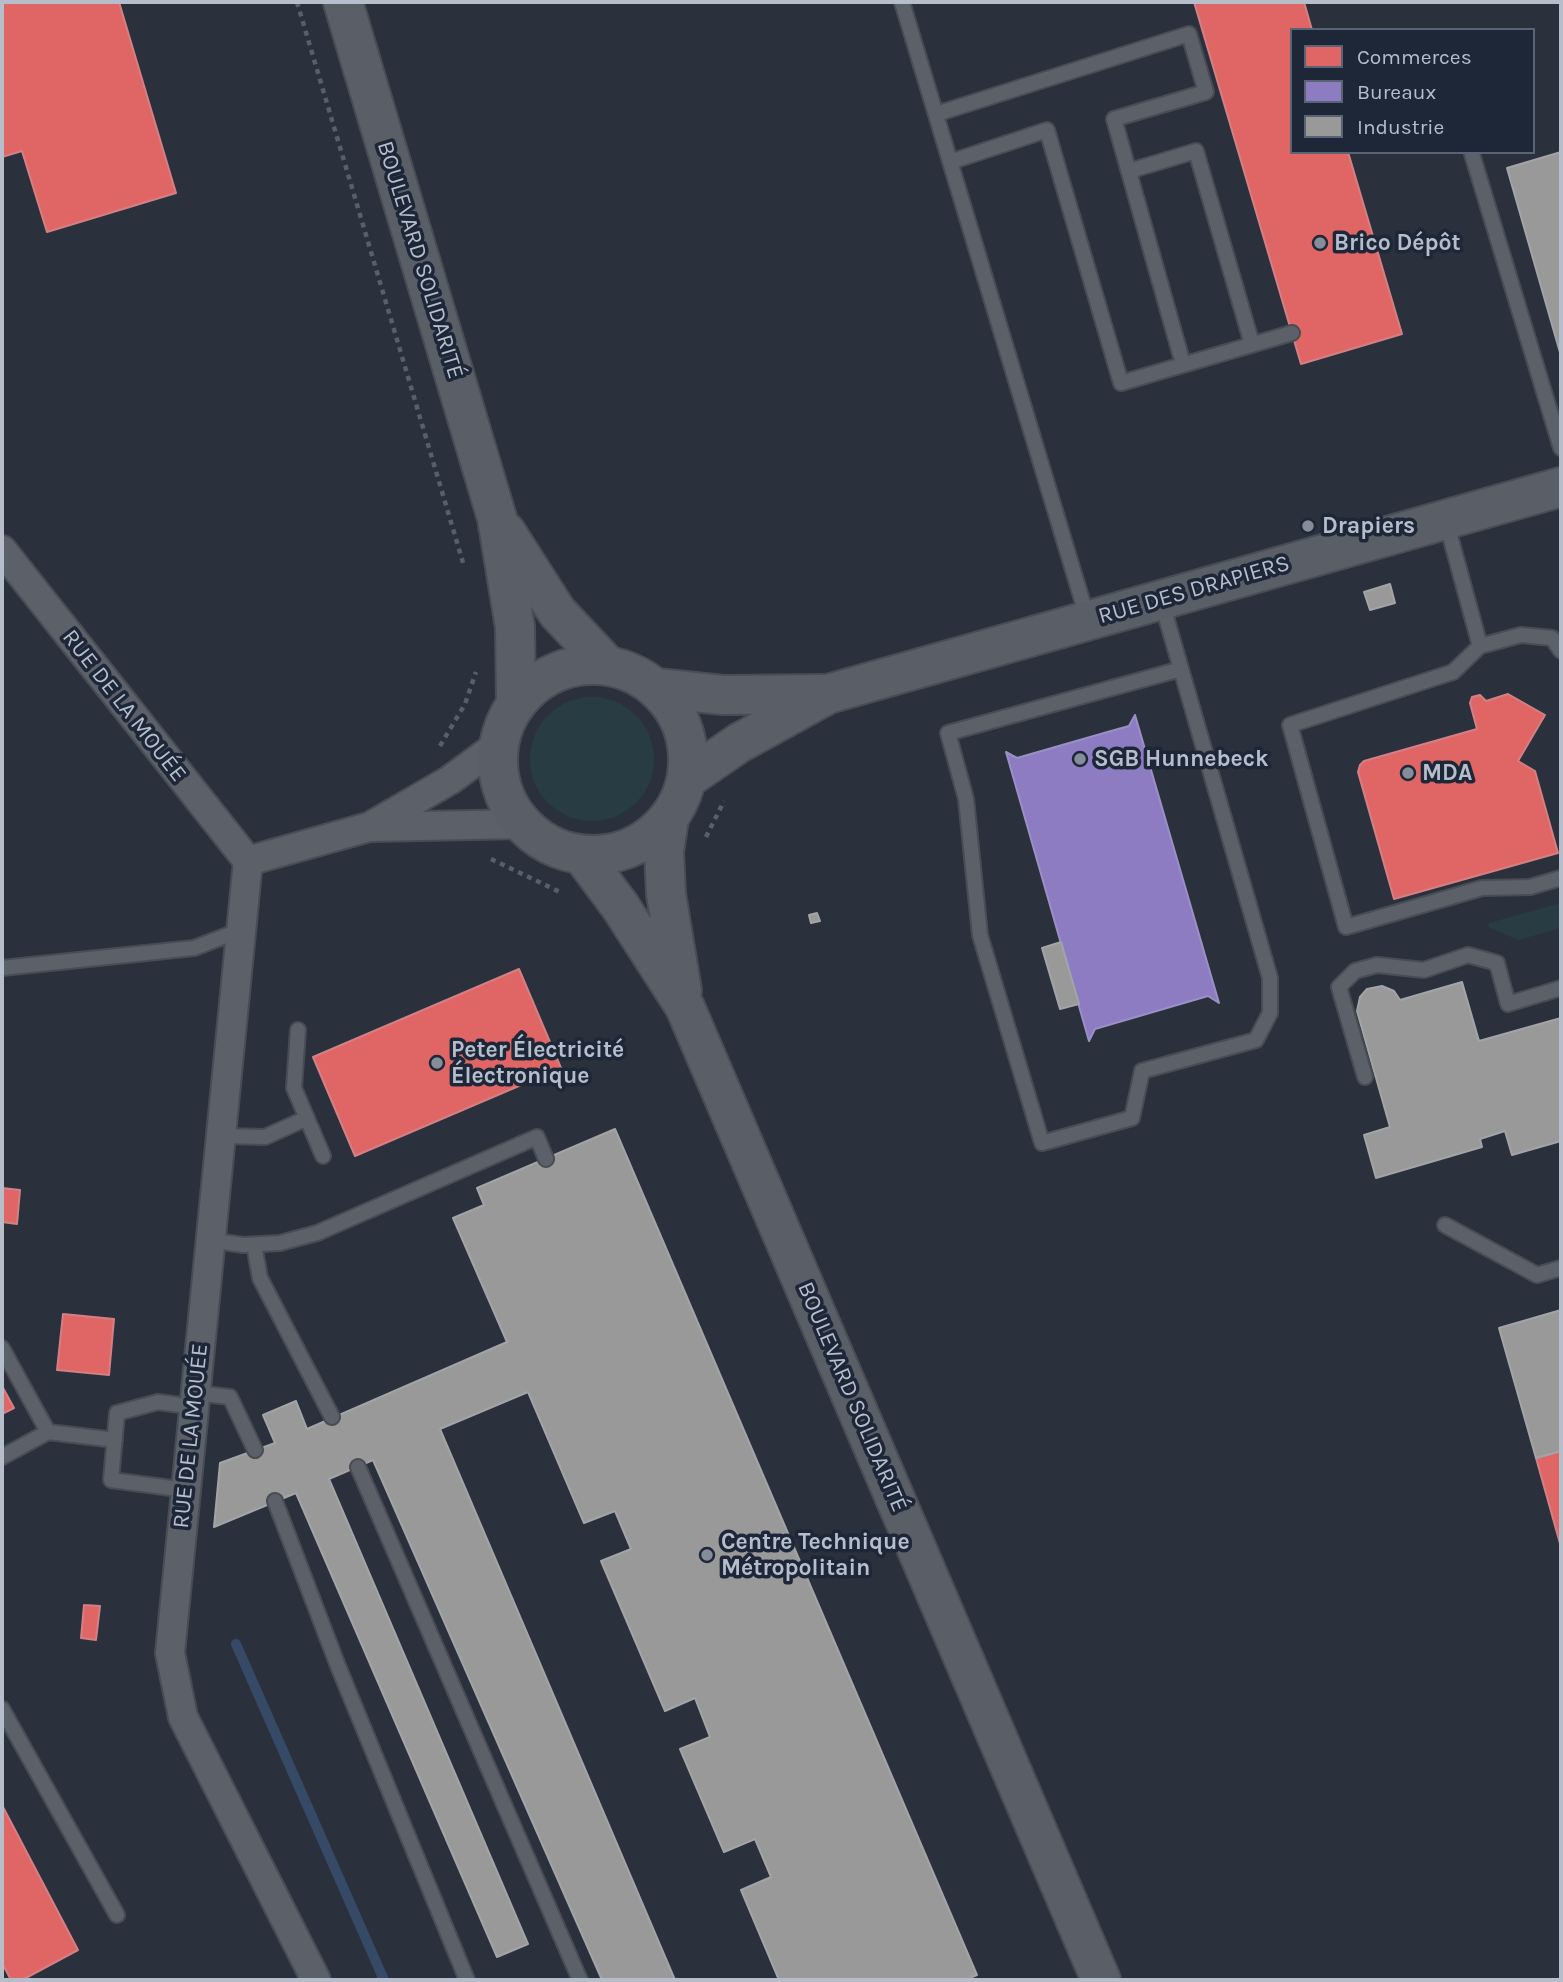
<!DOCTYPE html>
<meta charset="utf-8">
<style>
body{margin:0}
#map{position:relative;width:1563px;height:1982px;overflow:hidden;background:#2b313c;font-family:Karla,sans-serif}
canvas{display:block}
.frame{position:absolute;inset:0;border:4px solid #b6becc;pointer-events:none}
.legend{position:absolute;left:1290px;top:28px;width:245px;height:126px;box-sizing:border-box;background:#1d2738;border:2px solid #5a6373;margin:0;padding:9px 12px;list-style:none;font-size:21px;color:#b6becc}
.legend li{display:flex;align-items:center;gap:14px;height:35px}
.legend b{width:35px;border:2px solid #5a6373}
</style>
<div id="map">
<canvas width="1563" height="1982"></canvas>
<div class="frame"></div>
<ul class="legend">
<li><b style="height:19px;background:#e06666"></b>Commerces</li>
<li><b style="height:19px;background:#8e7cc3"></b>Bureaux</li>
<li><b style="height:19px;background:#999"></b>Industrie</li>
</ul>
</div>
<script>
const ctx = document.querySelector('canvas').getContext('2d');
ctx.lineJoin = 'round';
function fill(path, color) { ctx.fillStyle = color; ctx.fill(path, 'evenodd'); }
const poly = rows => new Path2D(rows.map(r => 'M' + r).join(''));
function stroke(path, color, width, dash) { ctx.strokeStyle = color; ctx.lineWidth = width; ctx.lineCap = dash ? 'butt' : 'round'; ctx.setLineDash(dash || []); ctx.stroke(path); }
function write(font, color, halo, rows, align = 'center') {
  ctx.font = font + ' Karla,sans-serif'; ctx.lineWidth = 7; ctx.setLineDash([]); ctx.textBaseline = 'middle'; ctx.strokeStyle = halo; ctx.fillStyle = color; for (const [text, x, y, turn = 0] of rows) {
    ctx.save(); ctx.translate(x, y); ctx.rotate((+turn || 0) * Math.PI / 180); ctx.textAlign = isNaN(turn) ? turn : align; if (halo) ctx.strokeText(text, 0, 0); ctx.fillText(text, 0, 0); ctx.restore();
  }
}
fill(poly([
 '530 759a62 62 0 1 1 124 0a62 62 0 1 1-124 0Z',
 [1561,903,1561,928,1518,940,1489,927,1489,923]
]), '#273d43');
const shops = poly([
 [2,2,119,2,176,193,47,232,22,151,2,157,2,2],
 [1194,2,1304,2,1312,30,1292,30,1292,152,1348,152,1402,334,1301,364,1194,2],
 [1508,694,1545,715,1518,761,1535,771,1558,853,1394,899,1358,772,1360,765,1364,761,1477,729,1470,703,1472,697,1480,695,1486,701,1508,694],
 [519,969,561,1068,355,1156,313,1057,519,969],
 [2,1188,20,1190,17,1224,2,1222,2,1188],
 [63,1314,114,1319,109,1375,57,1370,63,1314],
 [2,1386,14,1408,2,1414,2,1386],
 [1561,1451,1561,1547,1536,1458,1561,1451],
 [84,1605,100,1606,96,1640,81,1638,84,1605],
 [2,1805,78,1950,22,1980,11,1980,2,1963,2,1805]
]);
fill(shops, '#e06666');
stroke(shops, '#d38085', 2);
const offices = poly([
 [1135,715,1219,1003,1208,996,1095,1029,1089,1041,1006,752,1017,758,1111,731,1129,726,1135,715]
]);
fill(offices, '#8e7cc3');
stroke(offices, '#9a90c6', 2);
const industry = poly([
 [1561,152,1561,356,1507,168,1561,152],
 [1390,584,1395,603,1370,610,1364,592,1390,584],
 [817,913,820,921,811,923,809,915,817,913],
 [1061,942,1079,1004,1060,1009,1042,948,1061,942],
 [1462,982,1479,1041,1561,1018,1561,1141,1512,1155,1505,1131,1480,1139,1482,1147,1376,1178,1364,1135,1390,1127,1357,1011,1360,997,1367,989,1382,986,1394,991,1400,1000,1462,982],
 [615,1129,977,1975,965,1980,779,1980,741,1890,771,1877,755,1839,724,1852,680,1749,710,1737,695,1698,665,1711,601,1561,631,1549,615,1511,584,1523,528,1392,440,1429,675,1980,602,1980,373,1460,329,1479,528,1944,497,1957,296,1493,214,1527,220,1463,275,1443,263,1415,296,1401,307,1429,507,1342,453,1218,484,1205,477,1188,615,1129],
 [1561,1310,1561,1451,1536,1458,1499,1328,1561,1310]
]);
fill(industry, '#999');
stroke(industry, '#a2a4a8', 2);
stroke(poly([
 [236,1644,384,1980]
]), '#364967', 10);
const lane = poly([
 [902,2,1088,620],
 [936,114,1189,34,1206,92,1114,119,1183,364],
 [1472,154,1561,448],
 [950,162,1047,130,1121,383,1292,333],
 [1129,171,1196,151,1252,344],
 [1446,521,1480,646,1521,635,1552,638,1561,651],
 [1162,603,1270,978,1270,1013,1256,1040,1142,1071,1132,1118,1042,1143,980,935,966,799,948,733,1181,669],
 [1480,646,1453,672,1290,725,1346,927,1482,888,1530,887,1561,878],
 [2,968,194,948,241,930],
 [298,1030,294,1088,323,1156],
 [1365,1077,1339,987,1355,971,1377,965,1424,970,1468,955,1497,963,1508,1004,1561,988],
 [221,1136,265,1137,307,1118],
 [1445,1225,1537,1275,1561,1268],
 [210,1240,243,1245,280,1243,317,1233,537,1137,546,1159],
 [254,1245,260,1278,332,1417],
 [2,1348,48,1432,115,1440],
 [196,1393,230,1397,255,1450],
 [2,1457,48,1432],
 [358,1467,580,1980],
 [186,1490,111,1480,117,1413,158,1402,195,1407],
 [275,1501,338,1666,467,1980],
 [2,1709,117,1915]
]);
const street = poly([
 [2,550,248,861,170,1653,183,1717,316,1980],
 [372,827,522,824],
 [248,861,369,827,450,780,499,744]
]);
const secondary = poly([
 [343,2,497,518,515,627,516,702],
 [506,532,557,612,606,664],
 '498 760a95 95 0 1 1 190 0a95 95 0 1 1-190 0Z',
 [657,688,723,695,822,694],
 [688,778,739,743,828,694,1561,487],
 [669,818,664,852,666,894,682,991],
 [582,855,620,906,685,1007,1101,1980]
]);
stroke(lane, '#484c54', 18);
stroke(street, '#484c54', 32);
stroke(secondary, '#484c54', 42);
stroke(poly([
 [297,2,464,566],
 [440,746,465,704,476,672],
 [706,837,724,801],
 [491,859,562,893]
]), '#595f66', 4.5, [5, 5]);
stroke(lane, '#5c6069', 14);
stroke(street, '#5c6069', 28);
stroke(secondary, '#5a5f67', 38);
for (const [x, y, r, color] of [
 [1320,243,7,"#858d9a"],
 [1308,526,7,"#858d9a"],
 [1080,759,7,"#858d9a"],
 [1408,773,7,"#858d9a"],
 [437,1063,7,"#858d9a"],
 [707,1555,7,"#858d9a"]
]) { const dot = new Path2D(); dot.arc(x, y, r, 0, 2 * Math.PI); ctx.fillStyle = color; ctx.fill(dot); stroke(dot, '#1d2738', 2.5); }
write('bold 23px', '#b6becc', '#1d2738', [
 ["Brico Dépôt",1334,243],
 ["Drapiers",1322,526],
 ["SGB Hunnebeck",1094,759],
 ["MDA",1422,773],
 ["Peter Électricité",451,1050],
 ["Électronique",451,1076],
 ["Centre Technique",721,1542],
 ["Métropolitain",721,1568]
], 'left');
write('23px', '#b6becc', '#1d2738', [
 ["BOULEVARD SOLIDARITÉ",420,260,73],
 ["RUE DES DRAPIERS",1194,590,-16],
 ["RUE DE LA MOUÉE",124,706,52],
 ["BOULEVARD SOLIDARITÉ",852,1397,67],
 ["RUE DE LA MOUÉE",191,1436,-84]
]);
</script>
